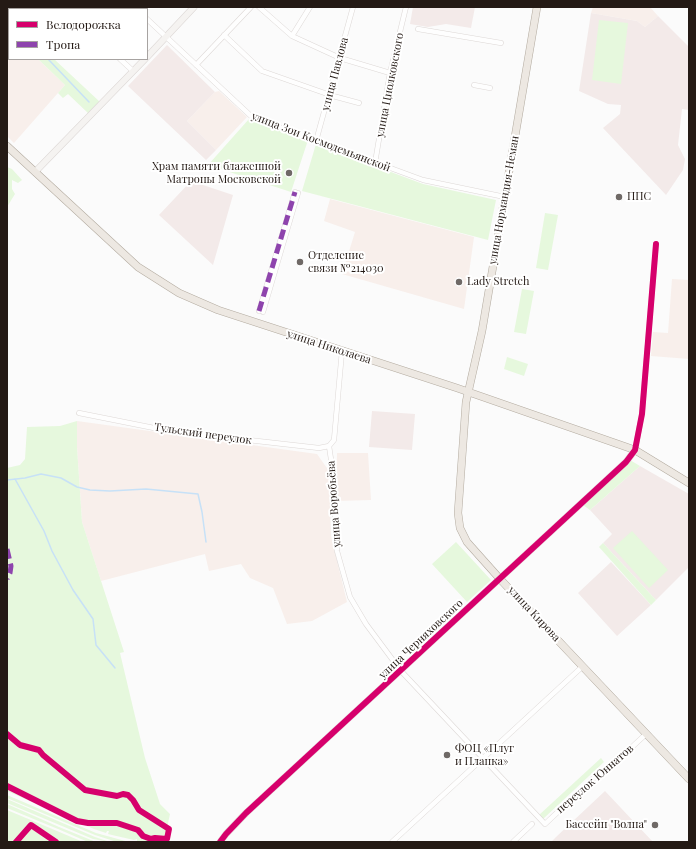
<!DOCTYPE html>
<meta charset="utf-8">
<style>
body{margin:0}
#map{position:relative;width:696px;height:849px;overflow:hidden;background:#fbfbfb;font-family:"Playfair Display",serif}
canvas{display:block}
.frame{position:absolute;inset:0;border:8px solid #241a15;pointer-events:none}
.legend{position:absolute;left:8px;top:8px;width:140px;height:52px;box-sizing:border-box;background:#fff;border:1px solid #a7a3a1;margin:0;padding:5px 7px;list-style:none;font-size:12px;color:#241a15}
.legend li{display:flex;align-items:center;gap:8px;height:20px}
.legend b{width:20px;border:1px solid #a7a3a1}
</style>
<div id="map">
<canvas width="696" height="849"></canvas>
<div class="frame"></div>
<ul class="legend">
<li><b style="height:5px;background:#d6006c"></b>Велодорожка</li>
<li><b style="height:5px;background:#8e44ad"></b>Тропа</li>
</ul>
</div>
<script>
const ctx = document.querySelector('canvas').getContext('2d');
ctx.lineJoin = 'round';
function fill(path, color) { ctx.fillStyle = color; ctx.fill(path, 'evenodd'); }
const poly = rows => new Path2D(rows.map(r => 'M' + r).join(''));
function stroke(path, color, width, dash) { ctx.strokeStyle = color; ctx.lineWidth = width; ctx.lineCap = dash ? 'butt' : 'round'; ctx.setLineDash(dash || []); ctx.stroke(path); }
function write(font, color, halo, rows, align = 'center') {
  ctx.font = font + ' "Playfair Display",serif'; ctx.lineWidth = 4; ctx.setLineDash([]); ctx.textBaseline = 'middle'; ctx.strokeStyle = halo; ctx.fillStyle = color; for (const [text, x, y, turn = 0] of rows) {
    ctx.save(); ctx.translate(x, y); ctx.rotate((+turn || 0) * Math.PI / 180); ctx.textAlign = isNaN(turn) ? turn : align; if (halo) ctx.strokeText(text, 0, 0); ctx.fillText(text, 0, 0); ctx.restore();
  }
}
fill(poly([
 [593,7,650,7,658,16,645,27,637,21,591,13],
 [7,29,9,31,9,59,38,59,65,85,14,143,7,136],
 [219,91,247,117,216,150,187,121,215,92],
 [330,199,474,237,464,309,342,274,355,232,324,221],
 [672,279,689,280,689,359,651,356,653,332,668,333],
 [77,421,317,454,329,471,331,536,347,602,312,621,287,624,273,588,250,578,241,564,209,571,205,554,101,581,82,522,77,447],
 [337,453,368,453,371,500,336,501]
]), '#f8efeb');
fill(poly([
 [413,7,475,7,471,28,446,24,428,27,410,24],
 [591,13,637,21,645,27,658,16,689,47,689,110,682,109,678,145,685,159,683,170,666,195,603,128,620,114,621,105,608,104,579,91],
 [167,45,215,92,187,121,216,150,206,160,128,86],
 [191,181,233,195,213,265,159,215],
 [372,411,415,414,412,450,369,447],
 [640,466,689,494,689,567,656,600,603,543,612,534,590,510],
 [611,562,651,605,617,636,578,593],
 [605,791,653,842,551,842,556,837]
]), '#f3eae9');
fill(poly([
 [599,20,628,23,621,84,592,80],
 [38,59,54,59,100,102,89,114,68,94,63,98,58,93,65,85],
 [249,119,308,140,291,192,208,165],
 [316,144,423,184,496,200,488,240,302,191],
 [7,167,12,169,22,180,18,183,12,180,12,189,15,194,7,207],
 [545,213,558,215,548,270,536,268],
 [522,289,534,291,526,334,514,332],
 [507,357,528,364,524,376,504,369],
 [77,421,77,447,82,522,124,652,120,653,145,758,160,804,170,814,164,842,140,842,137,841,137,839,134,840,112,835,108,834,109,831,107,831,106,833,94,829,7,791,7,468,20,465,25,459,27,427,60,426],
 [630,460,640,466,590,510,583,505],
 [632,531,668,570,649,588,613,548],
 [456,542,491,580,467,602,432,564],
 [603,543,656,600,651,605,599,547],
 [601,758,604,762,543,819,539,815],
 [7,795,96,833,129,842,117,842,95,835,7,798],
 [7,799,95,837,110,842,93,839,7,803],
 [7,804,59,827,96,842,88,842,58,829,7,808],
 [7,810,57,831,83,842,7,842]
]), '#e6f8dd');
stroke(poly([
 [7,19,9,21],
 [48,59,89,102],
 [15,479,44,531,52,551,73,590,93,619,96,645,115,668],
 [7,480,25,478,41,474,61,478,77,487,90,490,110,491,146,489,198,494,202,512,206,542]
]), '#c7e1f7', 1.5);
const street = poly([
 [66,7,68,9],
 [134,7,136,9],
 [259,7,292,36,340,58,390,73],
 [147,19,252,117,423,180,505,197],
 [418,29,501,43],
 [224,35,262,71,333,96,359,103],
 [292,36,310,7],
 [120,59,133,71],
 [196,65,251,7],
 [474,85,490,88],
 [316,141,353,7],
 [375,163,390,73,406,7],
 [259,311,295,192],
 [263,312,298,193],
 [342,351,334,440,329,446,332,466,337,551,350,597,366,624,401,671,545,824,595,777,618,760,646,734],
 [79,413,159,429,213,436,319,448,329,446],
 [635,450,642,414,656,244],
 [392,842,583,666],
 [513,842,532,824]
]);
const secondary = poly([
 [147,57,194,7],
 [35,172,145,59],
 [220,842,226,834,246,813,626,462,635,450]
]);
const primary = poly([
 [537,7,482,331,466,402,458,513,460,528,467,542,500,579,689,779],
 [7,146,138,267,179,293,218,310,457,388,615,443,635,450,689,483]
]);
stroke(street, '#ddd8d6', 5.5);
stroke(secondary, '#ddd8d6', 7);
stroke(primary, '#b3aba0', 8);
stroke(street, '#fefefe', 4.5);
stroke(secondary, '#f5f3f1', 6);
stroke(primary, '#ede8e2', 7);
stroke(poly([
 [259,311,295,192],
 [7,549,11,566,10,573,7,579]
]), '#8e44ad', 5, [10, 5]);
stroke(poly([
 [7,734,20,745,39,750,43,755,85,790,117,796,123,794,128,795,133,800,139,810,169,829,167,839,155,838,151,839,143,836,138,830,117,823,88,823,77,821,7,786],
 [16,842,31,825,56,842],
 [220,842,226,834,246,813,626,462,635,450,642,414,656,244]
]), '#d6006c', 6);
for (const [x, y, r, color] of [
 [289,173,4,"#6f6966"],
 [619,197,4,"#6f6966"],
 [300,262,4,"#6f6966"],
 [459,282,4,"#6f6966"],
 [447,755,4,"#6f6966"],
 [655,825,4,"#6f6966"]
]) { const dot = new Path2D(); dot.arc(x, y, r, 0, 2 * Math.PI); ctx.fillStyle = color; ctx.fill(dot); stroke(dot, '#fff', 1.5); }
write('11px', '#241a15', '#fff', [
 ["улица Павлова",335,74,-75],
 ["улица Циолковского",390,85,-79],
 ["улица Зои Космодемьянской",321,142,21],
 ["улица Нормандия-Неман",504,200,-80],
 ["улица Николаева",329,347,18],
 ["Тульский переулок",203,434,8],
 ["улица Воробьёва",334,504,-94],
 ["улица Кирова",534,614,47],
 ["улица Черняховского",421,639,-43],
 ["переулок Юннатов",595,779,-41]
]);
write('11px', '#241a15', '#fff', [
 ["Храм памяти блаженной",281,167,"right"],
 ["Матроны Московской",281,180,"right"],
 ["ППС",627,197],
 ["Отделение",308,256],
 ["связи №214030",308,269],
 ["Lady Stretch",467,282],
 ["ФОЦ «Плуг",455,749],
 ["и Планка»",455,762],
 ["Бассейн \"Волна\"",647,825,"right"]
], 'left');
</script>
